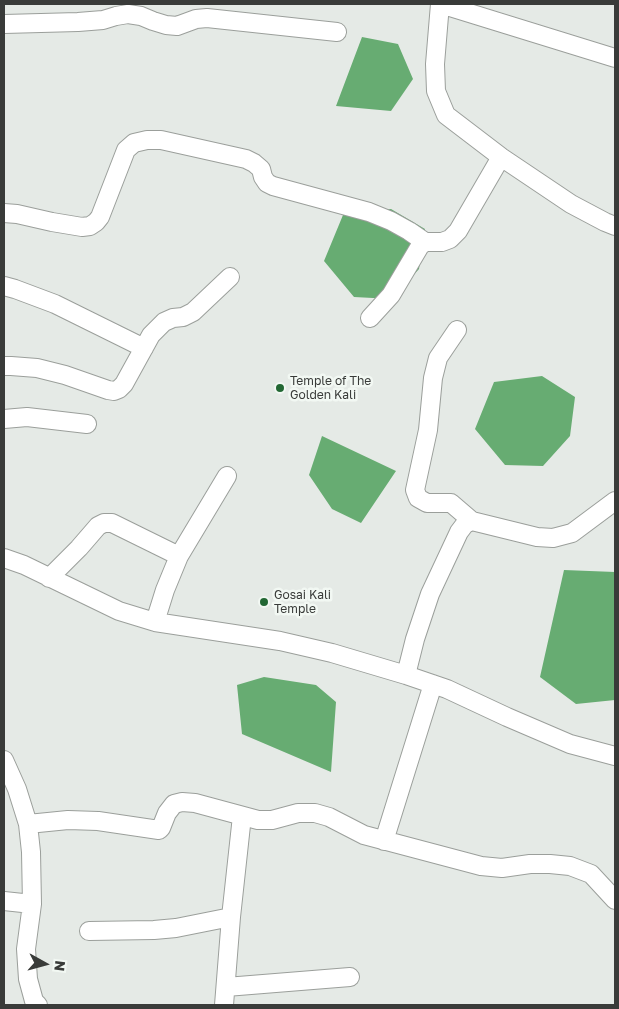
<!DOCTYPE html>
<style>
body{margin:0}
#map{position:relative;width:619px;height:1009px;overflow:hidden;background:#e5eae6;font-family:"Golos Text",sans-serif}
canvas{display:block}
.frame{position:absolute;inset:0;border:5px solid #393b39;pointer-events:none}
.north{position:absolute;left:20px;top:939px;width:50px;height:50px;-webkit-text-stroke:4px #f2f8f3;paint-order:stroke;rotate:97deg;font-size:14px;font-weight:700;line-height:20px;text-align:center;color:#393b39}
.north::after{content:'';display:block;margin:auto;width:18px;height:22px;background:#393b39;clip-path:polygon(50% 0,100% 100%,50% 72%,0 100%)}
</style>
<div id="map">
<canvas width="619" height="1009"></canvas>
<div class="frame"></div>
<div class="north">N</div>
</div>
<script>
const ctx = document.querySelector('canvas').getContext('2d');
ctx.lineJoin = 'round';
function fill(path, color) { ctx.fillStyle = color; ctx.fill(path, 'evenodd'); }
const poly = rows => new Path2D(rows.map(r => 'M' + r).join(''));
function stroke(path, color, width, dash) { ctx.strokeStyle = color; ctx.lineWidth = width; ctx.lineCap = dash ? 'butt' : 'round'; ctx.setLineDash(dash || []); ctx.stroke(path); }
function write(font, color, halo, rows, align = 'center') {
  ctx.font = font + ' "Golos Text",sans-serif'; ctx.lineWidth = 5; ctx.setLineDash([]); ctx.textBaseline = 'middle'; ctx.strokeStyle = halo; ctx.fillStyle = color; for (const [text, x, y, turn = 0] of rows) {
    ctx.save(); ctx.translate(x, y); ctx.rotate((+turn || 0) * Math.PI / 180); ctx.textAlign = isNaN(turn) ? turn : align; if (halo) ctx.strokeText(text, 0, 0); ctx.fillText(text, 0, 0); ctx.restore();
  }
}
fill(poly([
 [362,37,398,44,413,79,391,111,336,106],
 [391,209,425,229,419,269,392,299,354,297,324,261,343,215],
 [542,376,575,397,570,436,543,466,505,465,475,429,494,382],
 [322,436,396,471,361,523,332,509,309,475],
 [564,570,615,572,615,700,576,704,540,677],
 [264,677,316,685,336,702,331,772,242,734,237,685]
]), '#67ac72');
const minor = poly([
 [440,4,435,64,436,91,446,115,501,157,571,204,605,222,615,226],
 [440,4,615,58],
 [4,24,78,22,103,20,116,16,128,14,141,16,153,21,166,25,177,26,196,19,207,18,337,32],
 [4,213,17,214,52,222,82,227,90,226,96,222,100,217,126,150,134,143,147,140,161,140,246,159,254,163,261,169,263,177,267,183,273,186,369,212,391,221,409,231,425,242],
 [4,286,15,289,55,304,144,348],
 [370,318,391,295,420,246,425,242,442,242,450,239,458,231,501,157],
 [457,330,438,358,433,378,428,430,415,490,418,498,427,503,451,503,472,521],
 [4,366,11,366,37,368,65,375,108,390,114,391,119,389,124,384,151,335,164,322,173,318,183,317,193,312,230,277],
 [4,419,27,417,87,424],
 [4,558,24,565,119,611,155,622,280,641,332,653,406,675,447,689,507,717,570,744,615,756],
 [49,578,79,548,98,526,104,523,112,523,179,556],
 [155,622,165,590,179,556,227,476],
 [406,675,415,639,430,594,459,532,465,524,472,521,537,537,553,538,572,533,615,501],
 [4,760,17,789,28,824,31,852,32,904,26,949,28,979,34,1001,38,1005],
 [28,824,68,820,98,821,159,830,161,828,167,813,174,804,182,802,195,803,258,820,272,820,298,813,315,813,329,817,364,835,481,866,502,868,530,864,550,864,570,866,591,874,615,900],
 [384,841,433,684],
 [4,901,32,904],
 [89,931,154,930,176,928,231,917],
 [226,987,350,977],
 [224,1005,231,917,242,816]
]);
stroke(minor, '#9b9f9b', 20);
stroke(minor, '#fff', 18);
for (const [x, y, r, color] of [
 [280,388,5,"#226733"],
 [264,602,5,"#226733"]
]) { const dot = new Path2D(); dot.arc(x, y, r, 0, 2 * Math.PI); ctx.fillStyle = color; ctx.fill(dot); stroke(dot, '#f2f8f3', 2); }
write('12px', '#393b39', '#f2f8f3', [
 ["Temple of The",290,381],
 ["Golden Kali",290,395],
 ["Gosai Kali",274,595],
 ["Temple",274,609]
], 'left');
</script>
